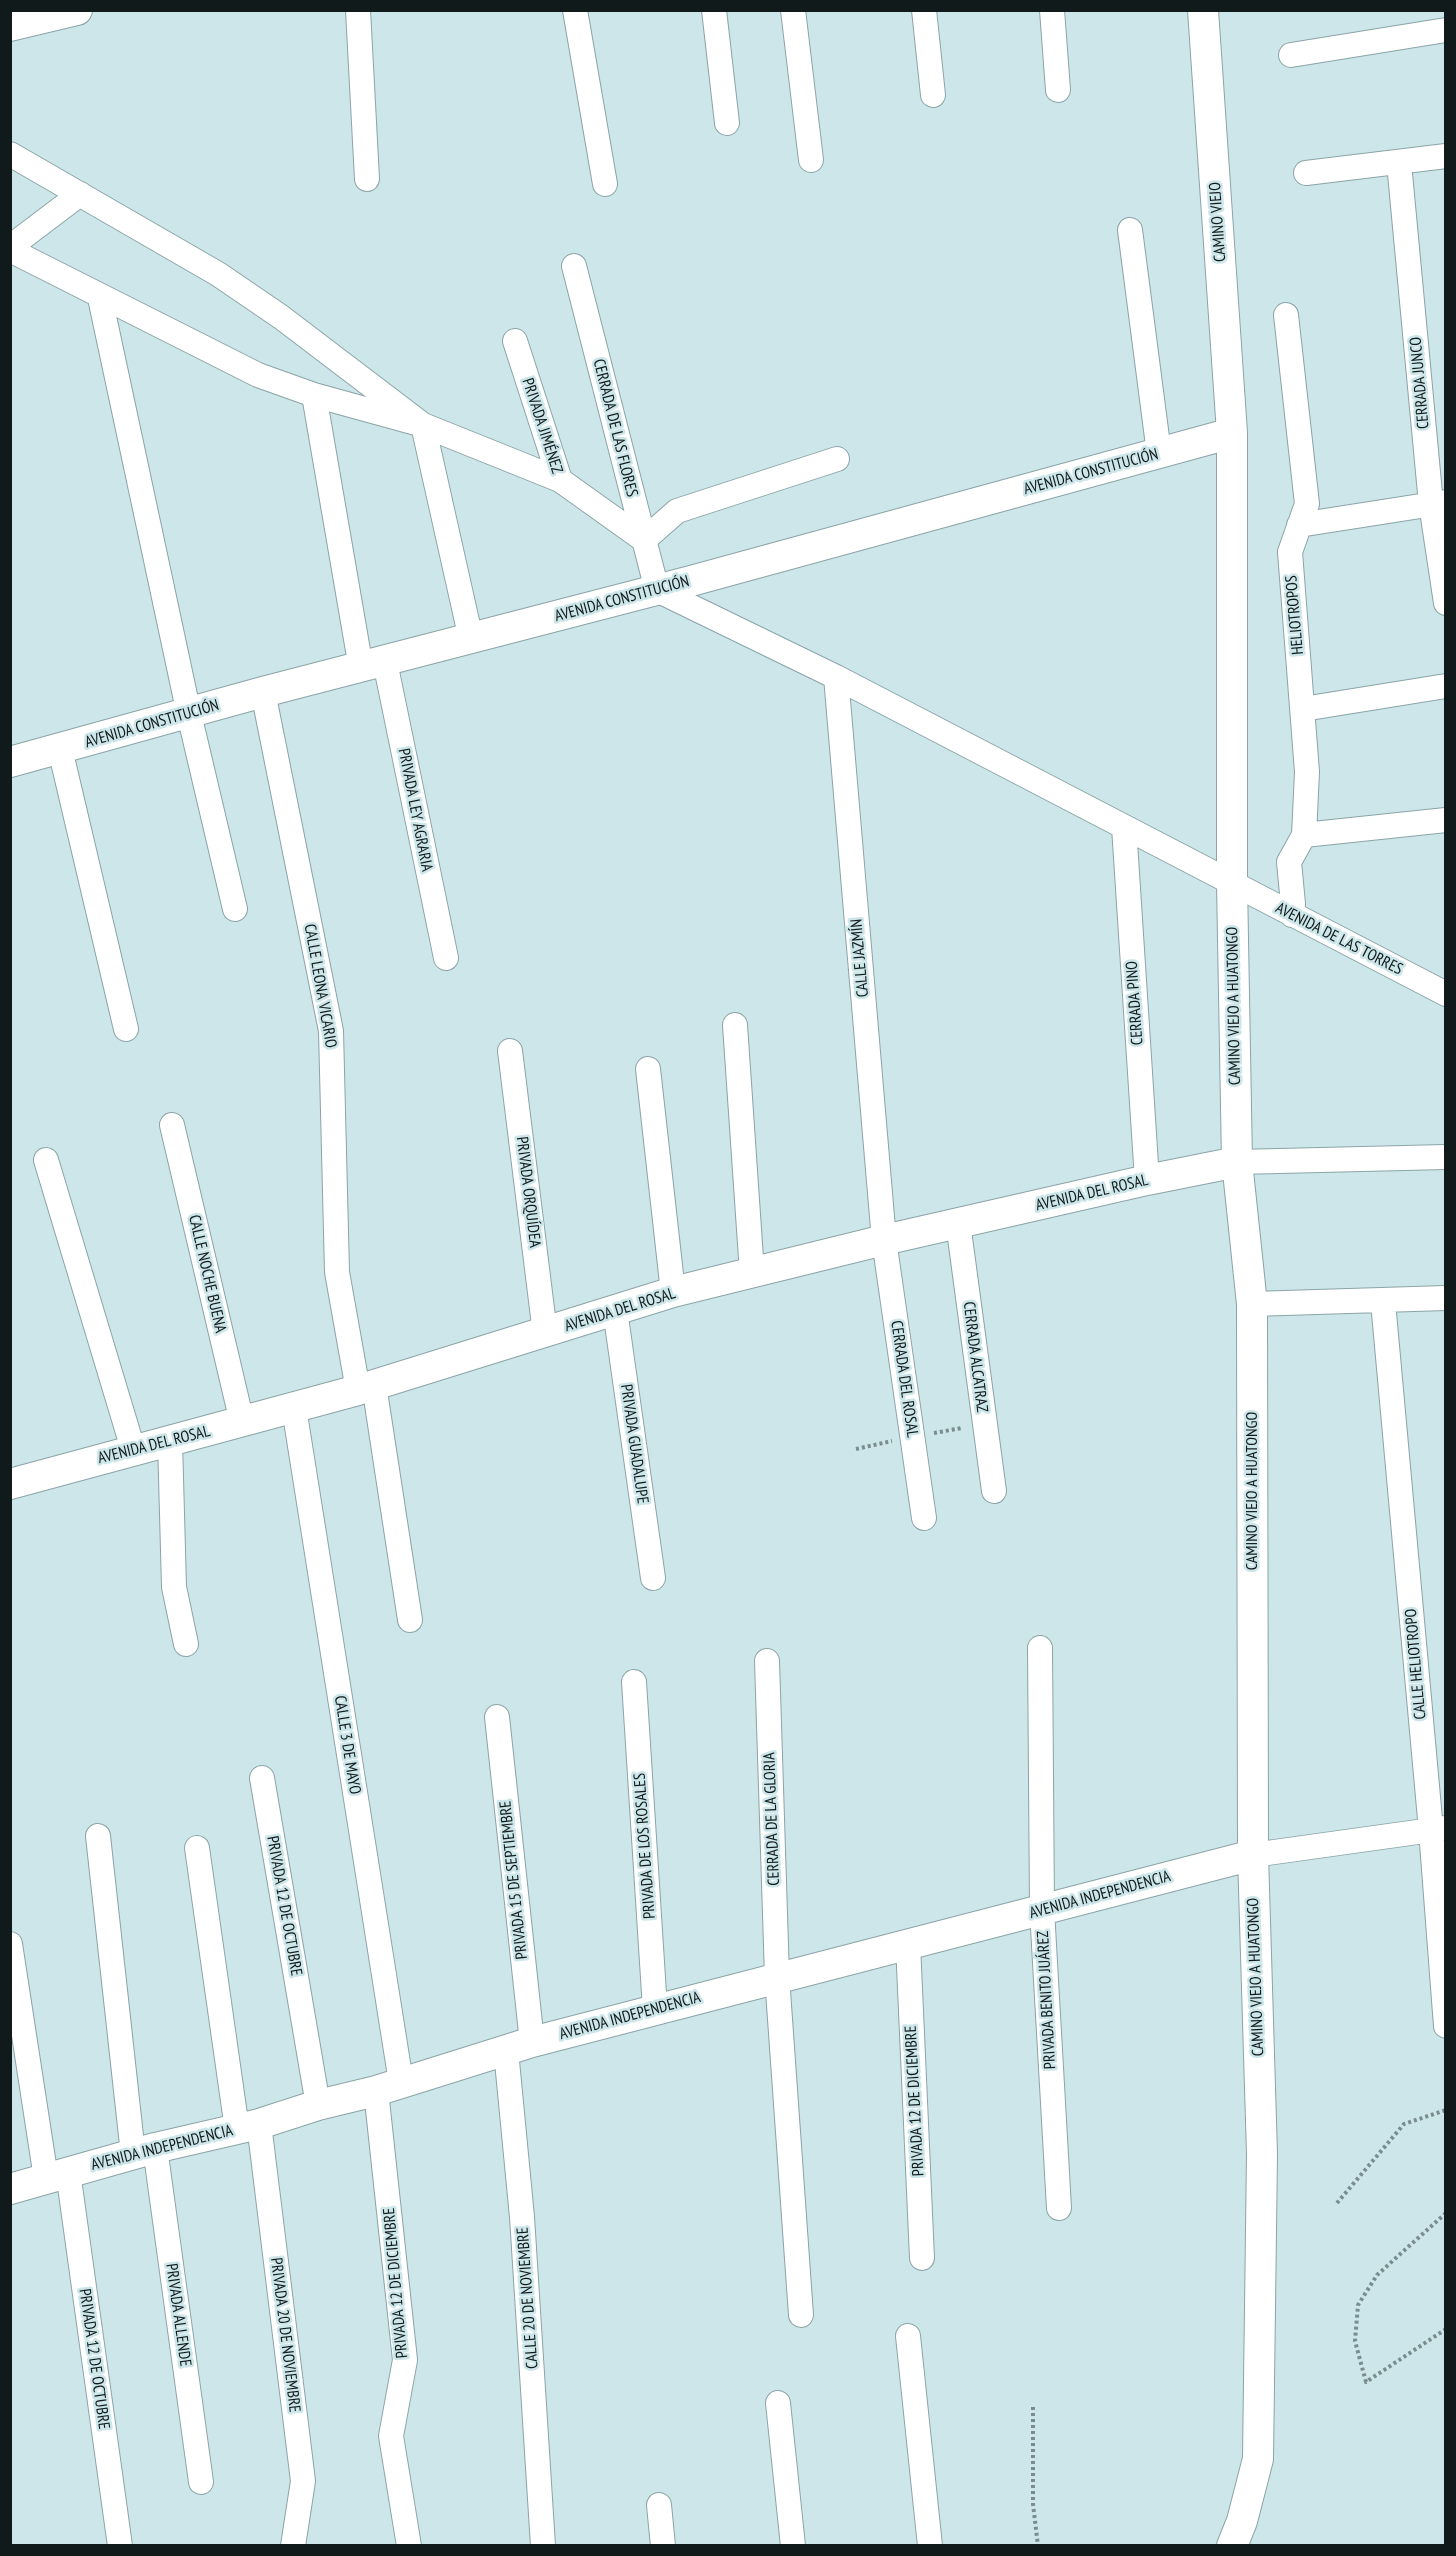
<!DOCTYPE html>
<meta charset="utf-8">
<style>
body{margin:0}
#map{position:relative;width:1456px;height:2556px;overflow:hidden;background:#cce6e9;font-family:"PT Sans Narrow",sans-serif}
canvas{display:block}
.frame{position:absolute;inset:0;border:12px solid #111a1b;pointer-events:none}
</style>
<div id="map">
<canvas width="1456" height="2556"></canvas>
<div class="frame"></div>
</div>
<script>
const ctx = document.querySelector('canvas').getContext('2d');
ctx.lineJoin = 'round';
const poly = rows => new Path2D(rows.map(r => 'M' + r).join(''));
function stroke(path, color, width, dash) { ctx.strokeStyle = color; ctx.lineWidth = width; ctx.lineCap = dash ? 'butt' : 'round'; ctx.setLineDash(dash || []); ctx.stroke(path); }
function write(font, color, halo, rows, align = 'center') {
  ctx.font = font + ' "PT Sans Narrow",sans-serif'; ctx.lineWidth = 5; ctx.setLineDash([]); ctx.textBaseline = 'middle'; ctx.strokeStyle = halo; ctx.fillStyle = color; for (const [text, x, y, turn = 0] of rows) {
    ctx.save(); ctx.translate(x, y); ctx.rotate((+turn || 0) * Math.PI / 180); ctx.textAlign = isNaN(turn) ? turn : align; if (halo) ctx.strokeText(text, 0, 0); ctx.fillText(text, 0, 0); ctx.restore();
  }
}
const minor = poly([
 [358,10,367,179],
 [575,10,605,184],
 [714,10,727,123],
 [793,10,811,160],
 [924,10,933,95],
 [1052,10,1058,90],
 [1291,55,1446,30],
 [10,154,218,274,281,317,423,425,471,639],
 [1399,163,1431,504,1446,603],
 [1306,173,1446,156],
 [1130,230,1159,453],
 [10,247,80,194],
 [10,250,258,375,314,395,423,425,560,480],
 [574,266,657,590,836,677,1446,994],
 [100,298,189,714,235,909],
 [1286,315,1307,504,1290,552,1307,772,1304,835,1289,862,1293,904,1292,915],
 [515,341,560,480,644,540,677,511,837,459],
 [314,395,361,668],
 [1299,525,1446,502],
 [385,662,446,958],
 [836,677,884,1240,924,1518],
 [263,692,331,1031,337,1272,358,1390],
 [1303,709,1446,686],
 [60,749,126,1029],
 [1124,827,1147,1180],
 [1304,835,1446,820],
 [735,1025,752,1273],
 [510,1051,545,1333],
 [648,1069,673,1292],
 [172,1125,242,1422],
 [46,1160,133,1449],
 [1237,1162,1446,1157],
 [958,1223,994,1491],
 [1383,1302,1431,1830,1446,2026],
 [1252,1304,1446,1298],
 [615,1310,653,1578],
 [374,1385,410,1620],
 [294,1408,401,2082],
 [170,1441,174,1587,186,1644],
 [1040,1648,1042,1910,1059,2208],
 [767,1661,777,1977,801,2315],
 [634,1682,655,2009],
 [497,1717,532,2042],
 [262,1778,318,2105],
 [98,1836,133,2154],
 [197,1848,237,2129],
 [1253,1855,1446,1828],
 [10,1944,46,2178],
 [908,1944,922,2258],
 [506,2051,522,2217,543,2546],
 [376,2091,405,2360,391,2436,409,2546],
 [259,2124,303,2481,293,2546],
 [155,2148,201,2482],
 [68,2172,120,2546],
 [908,2336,930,2546],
 [778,2403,793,2546],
 [659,2505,663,2546]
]);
const major = poly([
 [1203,10,1232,433,1232,883,1237,1162,1252,1304,1253,1855,1262,2154,1258,2459,1242,2521,1232,2546],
 [10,26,77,10],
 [10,762,263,692,691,581,1232,433],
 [10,1484,358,1390,673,1292,884,1240,1147,1180,1237,1162],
 [10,2189,155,2148,259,2124,318,2105,376,2091,532,2042,1253,1855]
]);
stroke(minor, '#8ba4a7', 26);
stroke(major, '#8ba4a7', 32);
stroke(poly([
 [934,1433,962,1428],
 [856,1449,892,1441],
 [1337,2203,1404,2124,1446,2110],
 [1446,2213,1377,2275,1358,2305,1355,2341,1366,2382,1446,2329],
 [1033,2407,1033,2504,1038,2546]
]), '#7a8c8e', 4, [3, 3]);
stroke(minor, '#fff', 24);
stroke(major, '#fff', 30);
write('16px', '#111a1b', '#cce6e9', [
 ["CAMINO VIEJO",1218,222,-94],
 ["CERRADA JUNCO",1420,383,-95],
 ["PRIVADA JIMÉNEZ",542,426,72],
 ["CERRADA DE LAS FLORES",615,428,76],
 ["AVENIDA CONSTITUCIÓN",1091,472,-15],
 ["AVENIDA CONSTITUCIÓN",622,599,-15],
 ["HELIOTROPOS",1295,615,-95],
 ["AVENIDA CONSTITUCIÓN",152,724,-16],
 ["PRIVADA LEY AGRARIA",415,810,79],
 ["AVENIDA DE LAS TORRES",1339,939,27],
 ["CALLE JAZMÍN",860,958,-95],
 ["CALLE LEONA VICARIO",320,986,80],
 ["CERRADA PINO",1135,1003,-94],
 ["CAMINO VIEJO A HUATONGO",1234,1006,-91],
 ["PRIVADA ORQUÍDEA",528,1192,83],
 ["AVENIDA DEL ROSAL",1092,1193,-13],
 ["CALLE NOCHE BUENA",207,1274,77],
 ["AVENIDA DEL ROSAL",620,1310,-17],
 ["CERRADA ALCATRAZ",975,1357,83],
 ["CERRADA DEL ROSAL",904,1379,82],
 ["PRIVADA GUADALUPE",634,1444,82],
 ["AVENIDA DEL ROSAL",154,1445,-14],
 ["CAMINO VIEJO A HUATONGO",1252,1491,-90],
 ["CALLE HELIOTROPO",1416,1664,-95],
 ["CALLE 3 DE MAYO",347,1745,81],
 ["CERRADA DE LA GLORIA",772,1819,-92],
 ["PRIVADA DE LOS ROSALES",645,1846,-94],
 ["PRIVADA 15 DE SEPTIEMBRE",514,1880,-96],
 ["AVENIDA INDEPENDENCIA",1100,1895,-15],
 ["PRIVADA 12 DE OCTUBRE",284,1906,80],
 ["CAMINO VIEJO A HUATONGO",1256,1977,-92],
 ["PRIVADA BENITO JUÁREZ",1047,2000,-93],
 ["AVENIDA INDEPENDENCIA",630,2016,-15],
 ["PRIVADA 12 DE DICIEMBRE",915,2101,-93],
 ["AVENIDA INDEPENDENCIA",162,2148,-14],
 ["PRIVADA 12 DE DICIEMBRE",396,2283,-95],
 ["CALLE 20 DE NOVIEMBRE",528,2298,-94],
 ["PRIVADA ALLENDE",178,2315,82],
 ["PRIVADA 20 DE NOVIEMBRE",285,2335,83],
 ["PRIVADA 12 DE OCTUBRE",94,2359,82]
]);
</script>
